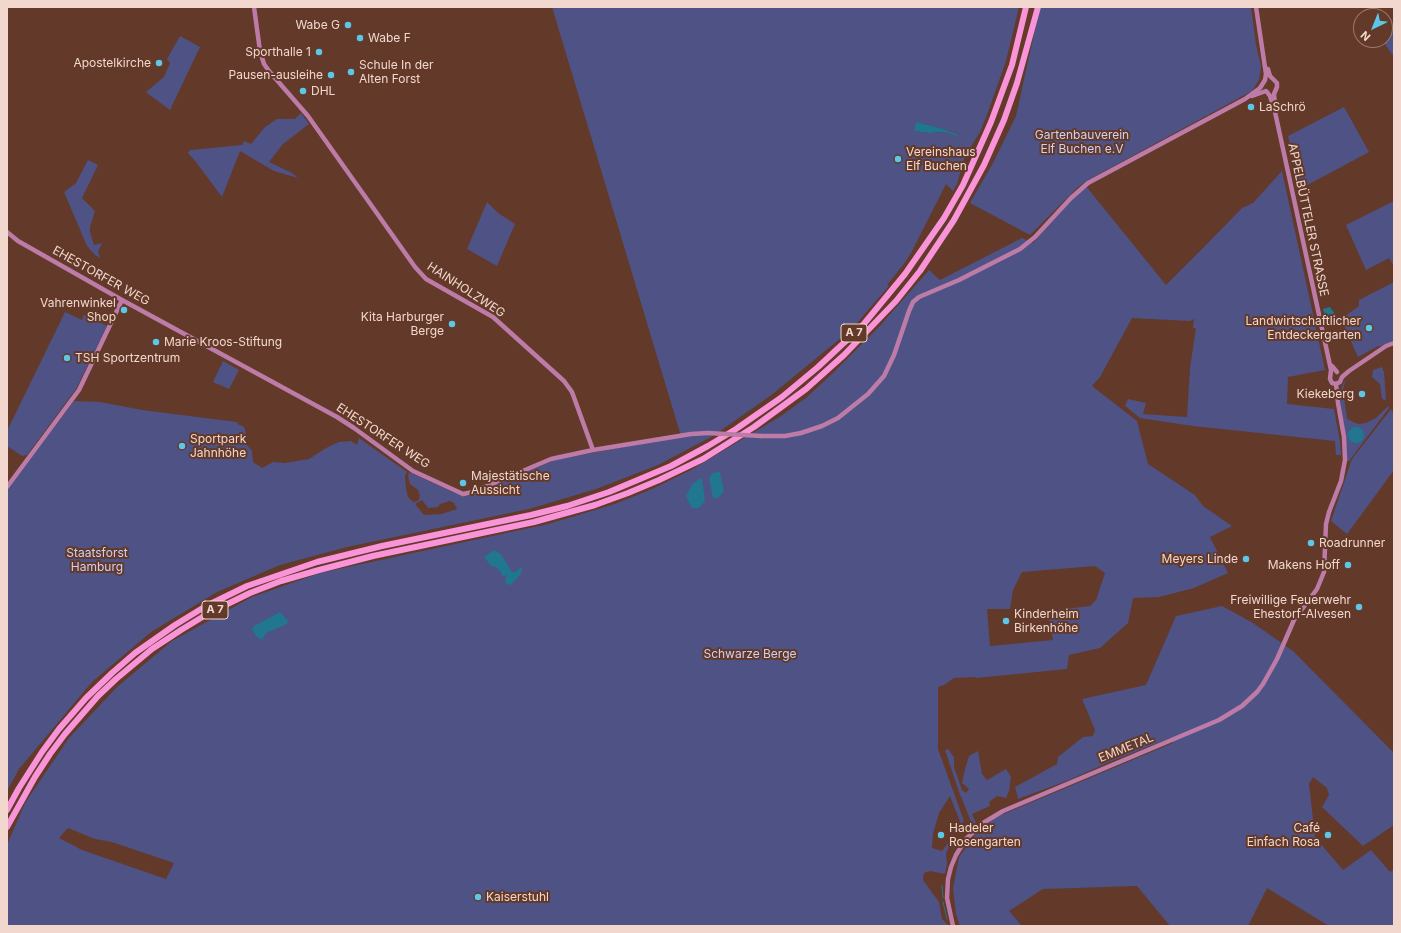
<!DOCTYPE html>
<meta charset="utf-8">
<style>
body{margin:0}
#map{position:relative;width:1401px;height:933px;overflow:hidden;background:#63392a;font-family:Inter,sans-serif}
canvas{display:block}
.frame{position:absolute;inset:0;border:8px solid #f1d7cd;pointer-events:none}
.north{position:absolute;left:1353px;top:8px;width:40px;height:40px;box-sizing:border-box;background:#63392a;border:1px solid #9c786b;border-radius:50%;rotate:223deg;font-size:11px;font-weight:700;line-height:16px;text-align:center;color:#f1d7cd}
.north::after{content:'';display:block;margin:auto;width:14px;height:18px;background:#5cc7e7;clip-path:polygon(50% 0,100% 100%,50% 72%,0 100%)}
</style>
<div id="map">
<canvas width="1401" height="933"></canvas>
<div class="frame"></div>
<div class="north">N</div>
</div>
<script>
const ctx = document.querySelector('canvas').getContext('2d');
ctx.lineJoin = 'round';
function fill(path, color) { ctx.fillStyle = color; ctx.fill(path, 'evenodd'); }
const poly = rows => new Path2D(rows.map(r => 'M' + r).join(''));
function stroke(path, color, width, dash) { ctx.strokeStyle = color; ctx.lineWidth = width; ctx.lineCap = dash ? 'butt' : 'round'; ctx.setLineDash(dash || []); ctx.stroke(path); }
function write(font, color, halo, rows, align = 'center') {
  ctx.font = font + ' Inter,sans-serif'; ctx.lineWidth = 4; ctx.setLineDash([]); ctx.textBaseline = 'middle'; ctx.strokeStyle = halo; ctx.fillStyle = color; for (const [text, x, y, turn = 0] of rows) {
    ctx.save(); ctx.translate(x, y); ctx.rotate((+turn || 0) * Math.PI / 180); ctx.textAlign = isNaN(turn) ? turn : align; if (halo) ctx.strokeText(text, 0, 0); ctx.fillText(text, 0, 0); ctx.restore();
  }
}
fill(poly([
 [552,7,1019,7,1006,61,988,112,980,132,965,156,957,184,953,191,946,184,911,253,903,265,887,285,889,286,869,309,852,329,770,396,713,436,658,465,596,489,529,509,347,547,280,565,217,592,151,632,92,682,19,769,7,791,7,489,74,401,100,402,142,410,237,422,239,425,243,426,245,429,247,445,252,451,253,462,262,468,273,462,285,463,309,459,326,448,339,442,351,441,357,445,359,438,407,472,405,476,406,489,408,497,413,502,418,501,420,496,418,490,410,484,408,476,409,472,455,493,468,496,555,460,681,436],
 [922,123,951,132,956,136,944,132,929,133,916,131,916,124],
 [422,500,428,508,438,507,440,504,450,501,454,503,457,509,442,514,424,515,415,504],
 [1040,7,1251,7,1256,45,1261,66,1259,80,1252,91,1088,180,1077,188,1030,235,970,203,993,163,1016,116],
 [1394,23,1394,57,1382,40,1385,40,1385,29],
 [180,36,200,47,170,110,146,92,164,77,170,63,167,59],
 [1344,107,1369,152,1300,189,1288,136],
 [301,113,309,124,283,144,269,162,292,173,298,178,274,171,240,151,222,197,196,162,188,153,190,150,242,145,244,141,251,144,265,127,277,119,295,119],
 [88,160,98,165,82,198,95,211,90,227,90,232,94,245,102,243,98,252,100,258,95,255,87,246,64,192,76,183],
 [1282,171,1325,370,1288,377,1287,404,1334,409,1340,442,1341,455,1336,455,1335,441,1193,426,1140,418,1125,406,1128,399,1146,403,1143,414,1187,417,1190,368,1196,328,1193,328,1194,319,1190,321,1132,318,1100,377,1092,386,1137,421,1148,464,1195,495,1203,506,1232,526,1210,537,1228,573,1194,588,1159,597,1133,598,1128,623,1100,648,1069,655,1067,669,976,678,976,677,954,678,944,685,938,687,938,749,964,821,961,824,950,796,939,813,933,834,932,848,942,851,951,839,952,841,946,853,947,863,945,874,930,871,924,873,923,880,939,902,942,919,949,926,7,926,7,845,25,803,69,738,117,687,172,641,252,597,320,573,548,524,615,504,652,489,691,470,781,416,807,397,832,374,878,328,929,270,940,280,1022,238,1033,243,1085,185,1166,285,1205,246,1242,208,1253,203],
 [1095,566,1105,573,1096,600,1090,606,1047,611,1053,640,990,646,987,609,1010,609,1013,590,1022,572],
 [68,828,95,839,112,842,174,863,166,879,82,850,59,838],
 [1394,201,1394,266,1389,258,1366,270,1346,225],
 [487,202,498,213,515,224,497,266,467,249],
 [1394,282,1394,341,1381,346,1378,346,1358,357,1341,319,1359,306,1359,300],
 [65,312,82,320,84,315,107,326,76,389,27,455,22,456,7,446,7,431],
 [223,361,239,370,229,389,213,382],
 [1382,367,1384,372,1386,400,1382,399,1380,384,1372,377,1373,370],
 [1346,378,1343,390,1347,419,1358,424,1366,423,1376,418,1388,406,1389,408,1349,461,1347,461,1339,389,1341,389],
 [1391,409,1394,415,1394,470,1347,534,1331,521,1352,459],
 [1222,606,1253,623,1293,651,1394,753,1394,825,1363,846,1322,807,1329,795,1327,788,1313,777,1309,784,1315,837,1343,870,1371,850,1390,872,1394,869,1394,926,1329,926,1267,888,1248,926,1170,926,1137,886,1043,889,1009,911,1022,926,960,926,956,914,953,888,959,857,977,832,994,818,1173,743,1170,738,1107,763,1069,780,1018,799,1015,787,1057,764,1058,757,1083,737,1093,736,1095,730,1082,699,1146,685,1176,616],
 [948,749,954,757,954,767,962,790,966,793,969,789,962,783,965,769,969,756,978,751,982,774,987,780,1006,769,1011,777,1009,791,1006,798,997,796,989,802,990,806,972,814,976,823,972,824,959,792,945,750]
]), '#4f5284');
fill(poly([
 [917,122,940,128,958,135,956,136,944,132,929,133,915,131,915,126],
 [1330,307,1339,320,1328,326,1323,309],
 '1348 435a8 8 0 1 1 16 0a8 8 0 1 1-16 0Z',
 [720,472,724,491,718,498,713,498,709,478,712,473],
 [702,478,705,501,699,508,692,508,686,496,693,483],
 [494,550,501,554,512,572,516,572,520,568,522,568,521,574,511,585,507,584,505,582,507,575,502,576,501,572,496,567,491,566,484,557],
 [280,612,288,621,287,624,266,633,262,640,256,636,252,629,254,626]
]), '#20778f');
stroke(poly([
 [942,886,943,898],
 [943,902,947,919],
 [949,925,950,926]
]), '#20778f', 1);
stroke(poly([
 [254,7,260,51,264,64,269,71,308,116,415,267,426,279,493,317,564,381,572,392,593,450],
 [1268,69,1270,76,1277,83,1277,87,1274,94,1275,105],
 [1267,92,1270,96,1275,112,1331,370,1330,379,1332,383,1336,384],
 [1252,96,1266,91],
 [7,232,18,241,122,300,337,417,354,428,413,471,463,494,473,492,551,459,593,450,691,434,708,433],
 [1332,366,1337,372],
 [1336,384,1340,382,1342,377,1349,371,1386,346,1394,343],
 [761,436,785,436,801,433,822,426,838,418,868,394,884,376,894,355,909,311,913,302,919,297,959,280,1020,249,1035,237,1071,198,1088,183,1245,99,1260,88,1265,80,1266,74,1256,7],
 [7,487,79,390,122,300],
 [953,926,947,898,948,879,951,867,956,855,966,839,983,823,1003,811,1219,720,1242,706,1257,692,1263,684,1277,659,1294,620,1317,589,1324,572,1326,524,1329,512,1341,481,1345,460,1344,437,1338,403,1336,384]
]), '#bd7ba7', 4.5);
stroke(poly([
 [7,810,19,788,42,752,59,729,86,698,112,673,135,653,175,625,206,606,247,586,317,562,382,546,531,515,567,506,609,492,671,466,708,446,736,429,782,397,818,367,863,325,905,274,944,218,963,185,991,122,1012,65,1026,7],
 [7,827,35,777,50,754,65,734,98,696,116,679,152,649,181,630,209,613,250,593,281,581,319,570,373,556,534,522,595,505,628,493,659,480,703,459,754,427,806,389,844,355,896,301,920,271,954,220,984,165,1004,120,1017,83,1038,7]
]), '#fa94d9', 6);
stroke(poly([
 [708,433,761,436]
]), '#bd7ba7', 4.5);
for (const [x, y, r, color] of [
 [348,25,4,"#5cc7e7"],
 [360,38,4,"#5cc7e7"],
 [319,52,4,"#5cc7e7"],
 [159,63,4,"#5cc7e7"],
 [351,72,4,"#5cc7e7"],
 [331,75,4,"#5cc7e7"],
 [303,91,4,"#5cc7e7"],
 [1251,107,4,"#5cc7e7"],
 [898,159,4,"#5cc7e7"],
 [124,310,4,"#5cc7e7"],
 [452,324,4,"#5cc7e7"],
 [1369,328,4,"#5cc7e7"],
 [156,342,4,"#5cc7e7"],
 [67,358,4,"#5cc7e7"],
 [1362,394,4,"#5cc7e7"],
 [182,446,4,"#5cc7e7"],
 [463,483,4,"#5cc7e7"],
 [1311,543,4,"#5cc7e7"],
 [1246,559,4,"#5cc7e7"],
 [1348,565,4,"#5cc7e7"],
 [1359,607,4,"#5cc7e7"],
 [1006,621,4,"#5cc7e7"],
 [941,835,4,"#5cc7e7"],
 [1328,835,4,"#5cc7e7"],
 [478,897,4,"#5cc7e7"]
]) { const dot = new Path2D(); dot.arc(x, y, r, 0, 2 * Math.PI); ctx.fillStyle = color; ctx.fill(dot); stroke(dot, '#63392a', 1.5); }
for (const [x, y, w] of [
 [854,333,26],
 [215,610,26]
]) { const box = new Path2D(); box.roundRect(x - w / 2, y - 9, w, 18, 3); ctx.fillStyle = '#63392a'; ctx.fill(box); stroke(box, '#f1d7cd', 1); }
write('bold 11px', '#f1d7cd', null, [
 ["A 7",854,333],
 ["A 7",215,610]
]);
write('12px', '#f1d7cd', '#63392a', [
 ["Wabe G",340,25,"right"],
 ["Wabe F",368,38],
 ["Sporthalle 1",311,52,"right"],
 ["Apostelkirche",151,63,"right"],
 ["Schule In der",359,65],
 ["Alten Forst",359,79],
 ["Pausen-ausleihe",323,75,"right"],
 ["DHL",311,91],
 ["LaSchrö",1259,107],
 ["Vereinshaus",906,152],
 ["Elf Buchen",906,166],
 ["Vahrenwinkel",116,303,"right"],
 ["Shop",116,317,"right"],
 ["Kita Harburger",444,317,"right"],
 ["Berge",444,331,"right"],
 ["Landwirtschaftlicher",1361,321,"right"],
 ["Entdeckergarten",1361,335,"right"],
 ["Marie Kroos-Stiftung",164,342],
 ["TSH Sportzentrum",75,358],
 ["Kiekeberg",1354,394,"right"],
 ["Sportpark",190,439],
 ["Jahnhöhe",190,453],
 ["Majestätische",471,476],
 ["Aussicht",471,490],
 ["Roadrunner",1319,543],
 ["Meyers Linde",1238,559,"right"],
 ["Makens Hoff",1340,565,"right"],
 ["Freiwillige Feuerwehr",1351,600,"right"],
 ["Ehestorf-Alvesen",1351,614,"right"],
 ["Kinderheim",1014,614],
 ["Birkenhöhe",1014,628],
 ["Hadeler",949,828],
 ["Rosengarten",949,842],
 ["Café",1320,828,"right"],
 ["Einfach Rosa",1320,842,"right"],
 ["Kaiserstuhl",486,897]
], 'left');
write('12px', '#cdd1f3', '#63392a', [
 ["Gartenbauverein",1082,135],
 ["Elf Buchen e.V",1082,149],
 ["Staatsforst",97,553],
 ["Hamburg",97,567],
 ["Schwarze Berge",750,654]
]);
write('12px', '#f1d7cd', '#63392a', [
 ["APPELBÜTTELER STRASSE",1308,220,78],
 ["EHESTORFER WEG",101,276,29],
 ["HAINHOLZWEG",466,290,33],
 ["EHESTORFER WEG",383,436,33],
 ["EMMETAL",1126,748,-22]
]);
</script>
